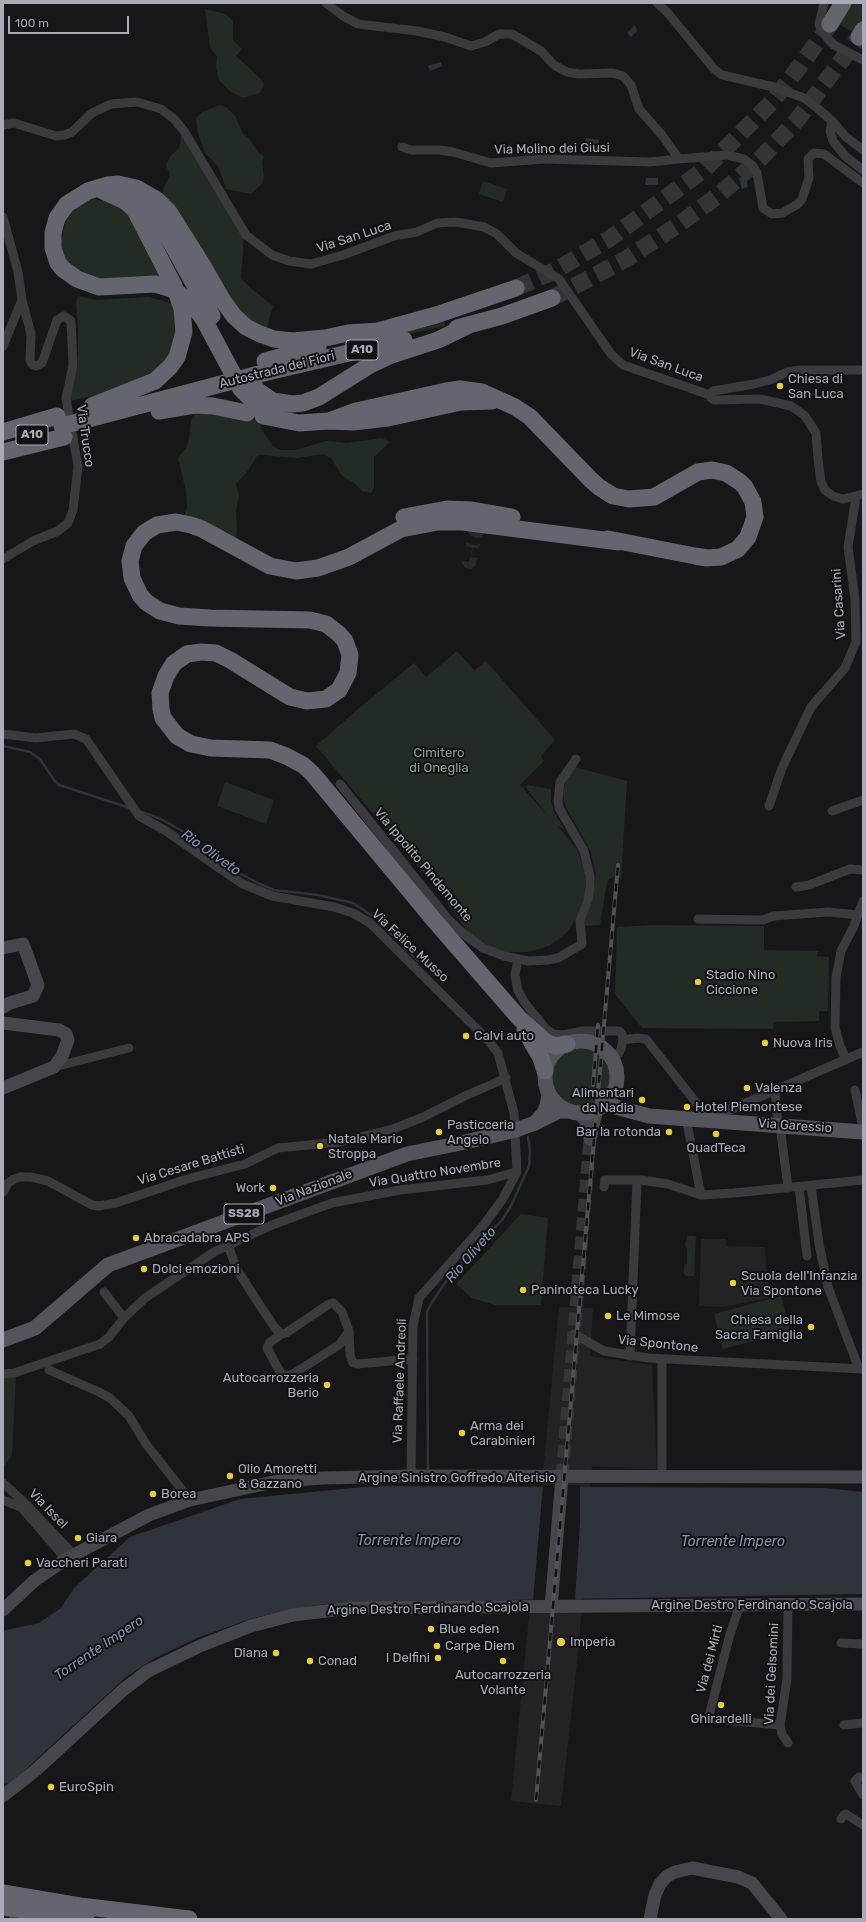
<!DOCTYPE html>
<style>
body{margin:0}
#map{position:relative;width:866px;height:1922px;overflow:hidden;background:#171719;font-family:Rubik,sans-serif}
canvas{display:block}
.frame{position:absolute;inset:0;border:4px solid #aaabb8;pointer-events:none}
.scale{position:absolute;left:8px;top:16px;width:121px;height:18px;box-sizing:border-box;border:2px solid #aaabb8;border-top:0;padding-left:5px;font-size:12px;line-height:14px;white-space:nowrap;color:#aaabb8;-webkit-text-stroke:3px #121214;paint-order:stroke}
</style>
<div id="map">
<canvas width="866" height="1922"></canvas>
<div class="frame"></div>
<div class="scale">100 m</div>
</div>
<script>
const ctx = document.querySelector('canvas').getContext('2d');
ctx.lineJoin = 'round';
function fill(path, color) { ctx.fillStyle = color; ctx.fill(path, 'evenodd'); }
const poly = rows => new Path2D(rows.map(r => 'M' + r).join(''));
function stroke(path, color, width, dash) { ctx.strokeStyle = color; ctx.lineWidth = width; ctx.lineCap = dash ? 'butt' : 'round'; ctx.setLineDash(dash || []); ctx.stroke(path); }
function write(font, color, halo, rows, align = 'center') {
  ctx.font = font + ' Rubik,sans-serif'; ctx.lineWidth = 4; ctx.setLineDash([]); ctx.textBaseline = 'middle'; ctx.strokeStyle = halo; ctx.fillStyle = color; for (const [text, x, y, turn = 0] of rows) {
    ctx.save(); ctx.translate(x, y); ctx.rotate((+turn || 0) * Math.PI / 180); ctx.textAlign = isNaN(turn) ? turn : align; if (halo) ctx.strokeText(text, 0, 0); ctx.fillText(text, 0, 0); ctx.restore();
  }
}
fill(poly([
 [701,1239,726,1239,726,1246,765,1247,768,1298,722,1307,699,1306],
 [559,1307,593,1308,590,1356,652,1365,657,1470,592,1466,579,1644,561,1806,511,1801]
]), '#232326');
fill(poly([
 [850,3,863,3,863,19,855,33,838,24],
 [205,9,226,14,233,21,233,40,242,49,236,56,260,78,264,84,260,93,243,98,231,92,219,80,216,67,217,57,210,47],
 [220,105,226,107,235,116,243,134,249,138,258,152,264,156,262,162,264,178,261,185,251,194,226,189,218,166,205,153,198,133,196,118,202,112],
 [182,134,244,238,241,278,247,285,273,306,266,331,261,330,238,311,164,196,163,190,170,174,166,166,167,163,170,157,179,148],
 [483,181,507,189,503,202,479,194],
 [90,199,112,202,131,214,162,280,89,280,64,259,61,241,65,224,74,208],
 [78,296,97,300,149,297,173,304,178,331,169,357,150,377,107,393,71,401,71,392,78,365,78,323,76,303],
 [443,318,445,326,333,351,331,348],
 [195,412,259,421,262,430,273,446,281,450,296,450,326,441,347,443,382,438,390,442,374,457,374,487,371,493,362,491,353,482,342,476,332,459,323,454,297,458,260,455,257,456,247,472,236,484,239,496,236,509,237,531,236,541,184,516,187,508,186,491,178,458,186,448,189,439,191,420],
 [466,528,486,531,481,537,475,538,469,534],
 [466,542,475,545,480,544,479,549,473,548,471,557,477,558,475,566,471,569,466,568,462,564,462,561,469,562,472,548,466,546],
 [457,651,474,670,486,661,555,740,541,756,544,761,520,785,548,816,527,789,527,785,551,789,551,801,554,812,565,830,558,826,578,851,585,872,585,894,579,915,566,933,549,946,528,952,506,952,485,945,468,932,439,892,316,746,358,709,414,663,426,677],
 [575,767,627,781,621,879,615,876,607,881,600,925,583,926,592,902,596,875,591,853,586,842,566,808,564,802,563,793,566,780],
 [225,782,274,800,266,824,217,806],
 [652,925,764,926,764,950,818,951,817,956,829,957,828,1011,819,1011,819,1021,774,1022,773,1029,642,1028,615,994,617,927],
 '550 1078a31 31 0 1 1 62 0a31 31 0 1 1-62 0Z',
 [521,1214,548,1218,541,1305,495,1305,472,1298,456,1284],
 [687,1236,696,1236,694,1276,686,1276,684,1274,684,1265,687,1263,687,1249,685,1246],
 [781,1296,791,1331,723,1349,714,1314],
 [16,1376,12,1455,3,1468,3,1377]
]), '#232b25');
fill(poly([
 [635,25,637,31,631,37,627,33],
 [441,62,442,66,430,71,428,66],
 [586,138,599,140,598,145,585,143],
 [745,176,748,187,742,189,739,178],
 [646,178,658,178,658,185,645,185],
 [374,1486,825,1488,863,1492,863,1594,332,1603,293,1609,250,1619,197,1638,155,1658,126,1677,11,1783,3,1784,3,1632,6,1630,39,1623,61,1608,74,1588,130,1537,240,1499]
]), '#2e333c');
fill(poly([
 [543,1485,580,1485,580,1522,575,1601,533,1601]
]), '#171719');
stroke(poly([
 [3,746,30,752,40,759,54,780,59,785,130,808],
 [139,811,161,819,186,833,208,852,239,873,258,883,274,890,318,895,353,903,378,920,418,961],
 [428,1471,427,1312,432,1302,451,1274,502,1220,511,1206,529,1166,530,1150,528,1137]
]), '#2e333c', 2.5);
stroke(poly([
 [562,1477,590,1139]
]), '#343539', 13, [13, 6]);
stroke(poly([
 [516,288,554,271,609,239,705,169,772,102,800,66,830,24],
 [552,298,626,259,678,225,720,194,761,158,797,120,859,37]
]), '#343539', 17, [17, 8]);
stroke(poly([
 [326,3,343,16,358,24,417,31,445,37,471,46,485,42,499,34,512,34,541,51,554,65,567,72,579,74,613,73,623,76,631,85,639,109,662,135,679,159,727,155,744,159,752,165,757,173,763,208,772,214,782,213,798,204,802,199,809,178,808,159,814,153,824,154,863,183],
 [657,3,667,12,714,69,722,75,774,87,804,98,816,107,832,121,846,137,863,150],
 [824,3,819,24,827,38,834,45,863,60],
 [832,121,830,131,833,141,845,156,863,170],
 [3,125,14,123,56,136,64,135,72,132,92,113,111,104,137,102,161,109,174,119,184,131,246,235,272,255,289,261,311,264,343,255,394,236,417,232,437,223,456,222,484,227,497,234,516,253,559,279,611,354,623,365,710,395],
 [402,147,411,150,440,150,453,152,491,163,545,159,650,162,679,159],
 [3,217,18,272,22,300,31,334,30,360,32,364,36,366,42,363,57,320,64,316,71,321,73,365,66,399,78,466,73,510,68,523,58,531,33,541,3,559],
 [3,346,22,300],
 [863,370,799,370,787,372,770,380,754,384,713,391,710,395,711,398,714,400,760,399,791,406,797,410,805,416,816,433,818,459,821,482,825,490,833,496,843,499,863,494],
 [3,734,36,738,74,734,86,739,139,816,166,831,241,883,272,896,334,907,353,913,370,923,488,1040,498,1053,514,1113,517,1172,502,1200,483,1226,419,1298,413,1326,411,1476],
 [340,784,449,920,465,935,483,948,504,956,528,961,548,960,558,958,582,944,580,921,588,900,590,887,590,876,584,851,559,808,558,801,560,782,576,759],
 [769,806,782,768,811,707,845,668,856,642,855,599,848,547,856,497],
 [832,811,863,800],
 [796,887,809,885,850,869,863,870],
 [698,919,763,920,773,916,829,912,858,915],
 [518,959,515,975,518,991,525,1003,546,1029,554,1034,562,1035,583,1031,619,1031,622,1034,623,1040,621,1049,618,1054,610,1057],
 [623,1040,637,1038,646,1039,709,1119,863,1052],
 [846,1059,840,1046,835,1027,836,977,841,951,854,926,863,901],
 [54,1067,129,1048],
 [775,1090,778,1126],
 [855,1090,863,1128],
 [686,1118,701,1195],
 [780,1126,788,1188],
 [811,1186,819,1244,828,1287,859,1369],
 [604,1187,605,1180,641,1180,668,1184,701,1195,734,1193,863,1180],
 [799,1187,807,1256],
 [3,1192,8,1183,14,1179,20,1177,31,1177,48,1181,92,1205,99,1206,116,1203,187,1179,245,1164,278,1148,339,1142,393,1129,423,1117,465,1096,506,1078],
 [228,1245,236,1268,257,1301,275,1328,282,1334,286,1333,329,1304,333,1303,342,1312,349,1331,350,1355,353,1363,357,1364,413,1359],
 [104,1292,124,1318],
 [282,1334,270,1342,267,1348,280,1372,285,1376,291,1375,331,1350,340,1344,349,1331],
 [574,1334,604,1351,648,1358,863,1369],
 [630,1356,637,1181],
 [662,1360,662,1477],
 [49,1370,99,1392,110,1398,129,1416,146,1444,190,1500],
 [3,1374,14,1373,100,1344,109,1337,124,1318,145,1298,214,1252,272,1225,332,1203,400,1190,487,1180,517,1172],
 [3,1483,26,1504,74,1555],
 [3,1500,21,1507,66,1559],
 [788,1604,787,1679,780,1725,782,1734,788,1743],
 [740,1605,730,1634,709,1716,712,1719,780,1725],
 [841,1643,863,1644],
 [844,1725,863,1723],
 [863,1778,859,1777,855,1781,863,1795],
 [841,1819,844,1815,846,1814,863,1825],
 [13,1919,21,1912,25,1912,29,1914,25,1919]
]), '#3a3a3f', 9);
stroke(poly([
 [3,948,23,944,38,985,33,996,10,1003,3,1007],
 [3,1023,59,1030,66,1034,68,1040,62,1056,54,1067,3,1088],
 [578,1113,585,1120,590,1138],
 [590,1139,597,1109],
 [551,1607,562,1477],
 [3,1610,34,1581,66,1559,149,1515,190,1500,278,1481,323,1478,411,1476,863,1477],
 [3,1796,36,1770,123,1690,148,1671,200,1646,251,1626,293,1615,352,1608,863,1604],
 [650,1919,655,1895,660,1884,667,1876,675,1872,692,1868,738,1877,752,1883,781,1919]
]), '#46474d', 13);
stroke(poly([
 '545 1077a36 36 0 1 1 72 0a36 36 0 1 1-72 0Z',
 [549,1094,547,1106,544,1113,535,1123,559,1111,568,1111],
 [604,1104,649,1116,863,1132],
 [3,1340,35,1328,108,1265,407,1154,461,1143,516,1130,535,1123]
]), '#54545c', 15);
stroke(poly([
 [830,24,843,3],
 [859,37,863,30],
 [103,191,125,201,135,210,155,249],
 [137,198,145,203,157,217,212,316],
 [457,328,502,316,552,298],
 [367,334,436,315,516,288],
 [265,361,318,347],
 [255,375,404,340],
 [247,379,258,391,273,401,292,404,303,403,319,397,370,365,389,356,438,340,469,325],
 [263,416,299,423,329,421,353,422,388,418,461,402,492,401],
 [274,418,260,408,241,389,204,320,193,305,182,296,172,289,155,284,99,287,77,279,63,269,58,263,53,248,53,233,57,218,67,204,88,191,108,185,118,184,136,188,157,200,169,212,203,266,223,301,234,316,246,327,260,334,274,339,293,341,325,338,348,333,379,331],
 [329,421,356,411,446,391,460,389,482,392,515,407,530,417,591,480,599,487,613,496,629,499,654,497,698,472,712,470,726,473,740,482,745,487,753,502,755,517,748,537,738,549,721,557,707,558,695,556,608,539],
 [3,432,57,416],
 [3,452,64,437],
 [404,517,447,509,472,510,512,517],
 [525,1030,541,1058,545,1071],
 [567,1044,555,1046,546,1042,519,1018,434,920,312,773,303,765,286,756,270,750,211,748,191,744,177,736,163,718,161,709,160,693,166,676,174,663,180,659,187,654,201,652,216,653,230,660,290,697,307,701,326,699,339,690,348,673,350,655,345,641,339,634,326,624,310,620,210,618,179,616,160,611,146,602,140,595,132,578,130,561,134,546,144,533,157,525,176,522,191,525,202,529,270,566,296,571,318,568,349,557,401,529,438,522,463,522,619,542],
 [3,1893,80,1906,189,1919],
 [3,1907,86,1919]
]), '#64656e', 17);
const rail = poly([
 [593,1085,598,1025],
 [536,1800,618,865]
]);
stroke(rail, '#515258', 4);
stroke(rail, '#121214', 2.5, [8]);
stroke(poly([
 [92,406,155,381,170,367,177,357,184,332,182,308,174,286,155,249],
 [159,411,195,405,213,406,247,413],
 [62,426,255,375]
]), '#64656e', 17);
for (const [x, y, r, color] of [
 [780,386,4,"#e6cd41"],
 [698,982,4,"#e6cd41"],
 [466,1036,4,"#e6cd41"],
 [765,1043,4,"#e6cd41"],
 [747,1088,4,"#e6cd41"],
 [642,1100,4,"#e6cd41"],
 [687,1107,4,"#e6cd41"],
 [439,1132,4,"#e6cd41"],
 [669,1132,4,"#e6cd41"],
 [716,1134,4,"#e6cd41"],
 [320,1146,4,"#e6cd41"],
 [273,1188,4,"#e6cd41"],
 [136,1238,4,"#e6cd41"],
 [144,1269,4,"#e6cd41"],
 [733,1283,4,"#e6cd41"],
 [523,1290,4,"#e6cd41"],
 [608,1316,4,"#e6cd41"],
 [811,1327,4,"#e6cd41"],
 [327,1385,4,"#e6cd41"],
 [462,1433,4,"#e6cd41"],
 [230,1476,4,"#e6cd41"],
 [153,1494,4,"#e6cd41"],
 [78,1538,4,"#e6cd41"],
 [28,1563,4,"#e6cd41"],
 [431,1629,4,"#e6cd41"],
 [561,1642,5,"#e6cd41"],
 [437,1646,4,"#e6cd41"],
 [276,1653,4,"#e6cd41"],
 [438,1658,4,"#e6cd41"],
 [310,1661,4,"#e6cd41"],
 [503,1661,4,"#e6cd41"],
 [721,1705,4,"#e6cd41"],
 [51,1787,4,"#e6cd41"]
]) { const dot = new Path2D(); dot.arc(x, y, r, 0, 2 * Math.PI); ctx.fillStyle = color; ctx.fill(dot); stroke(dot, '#121214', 1.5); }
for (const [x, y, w] of [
 [362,350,32],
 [32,435,32],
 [244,1214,40]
]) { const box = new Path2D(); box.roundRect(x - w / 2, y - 10, w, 20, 3); ctx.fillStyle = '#121214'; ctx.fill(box); stroke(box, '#aaabb8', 1); }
write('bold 12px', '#aaabb8', null, [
 ["A10",362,350],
 ["A10",32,435],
 ["SS28",244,1214]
]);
write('13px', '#aaabb8', '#121214', [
 ["Via Molino dei Giusi",552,149,-1],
 ["Via San Luca",354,237,-18],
 ["Via San Luca",666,365,20],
 ["Autostrada dei Fiori",277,370,-14],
 ["Via Trucco",85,436,82],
 ["Via Casarini",839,604,-94],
 ["Via Ippolito Pindemonte",423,865,50],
 ["Via Felice Musso",410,946,43],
 ["Via Garessio",795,1126,4],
 ["Via Cesare Battisti",191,1165,-17],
 ["Via Quattro Novembre",435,1173,-9],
 ["Via Nazionale",314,1188,-21],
 ["Via Spontone",658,1344,6],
 ["Via Raffaele Andreoli",400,1381,-88],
 ["Argine Sinistro Goffredo Alterisio",457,1478],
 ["Via Issel",48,1509,46],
 ["Argine Destro Ferdinando Scajola",752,1605],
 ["Argine Destro Ferdinando Scajola",428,1609,-1],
 ["Via dei Mirti",710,1659,-75],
 ["Via dei Gelsomini",772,1674,-87]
]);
write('13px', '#aaabb8', '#121214', [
 ["Chiesa di",788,379],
 ["San Luca",788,394],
 ["Stadio Nino",706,975],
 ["Ciccione",706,990],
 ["Calvi auto",474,1036],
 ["Nuova Iris",773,1043],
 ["Valenza",755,1088],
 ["Alimentari",634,1093,"right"],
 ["da Nadia",634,1108,"right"],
 ["Hotel Piemontese",695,1107],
 ["Pasticceria",447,1125],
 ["Angelo",447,1140],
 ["Bar la rotonda",661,1132,"right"],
 ["Natale Mario",328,1139],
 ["Stroppa",328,1154],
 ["QuadTeca",716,1148,"center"],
 ["Work",265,1188,"right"],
 ["Abracadabra APS",144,1238],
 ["Dolci emozioni",152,1269],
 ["Scuola dell'Infanzia",741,1276],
 ["Via Spontone",741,1291],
 ["Paninoteca Lucky",531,1290],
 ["Le Mimose",616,1316],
 ["Chiesa della",803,1320,"right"],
 ["Sacra Famiglia",803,1335,"right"],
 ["Autocarrozzeria",319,1378,"right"],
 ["Berio",319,1393,"right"],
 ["Arma dei",470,1426],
 ["Carabinieri",470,1441],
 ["Olio Amoretti",238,1469],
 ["& Gazzano",238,1484],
 ["Borea",161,1494],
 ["Giara",86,1538],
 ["Vaccheri Parati",36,1563],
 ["Blue eden",439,1629],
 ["Imperia",570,1642],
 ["Carpe Diem",445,1646],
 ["Diana",268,1653,"right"],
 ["I Delfini",430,1658,"right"],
 ["Conad",318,1661],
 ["Autocarrozzeria",503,1675,"center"],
 ["Volante",503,1690,"center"],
 ["Ghirardelli",721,1719,"center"],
 ["EuroSpin",59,1787]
], 'left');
write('13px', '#82a18a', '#121214', [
 ["Cimitero",439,753],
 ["di Oneglia",439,768]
]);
write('italic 14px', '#8393b0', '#121214', [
 ["Rio Oliveto",211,853,35],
 ["Rio Oliveto",471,1255,-49],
 ["Torrente Impero",409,1541],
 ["Torrente Impero",733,1542],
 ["Torrente Impero",99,1648,-34]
]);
</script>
